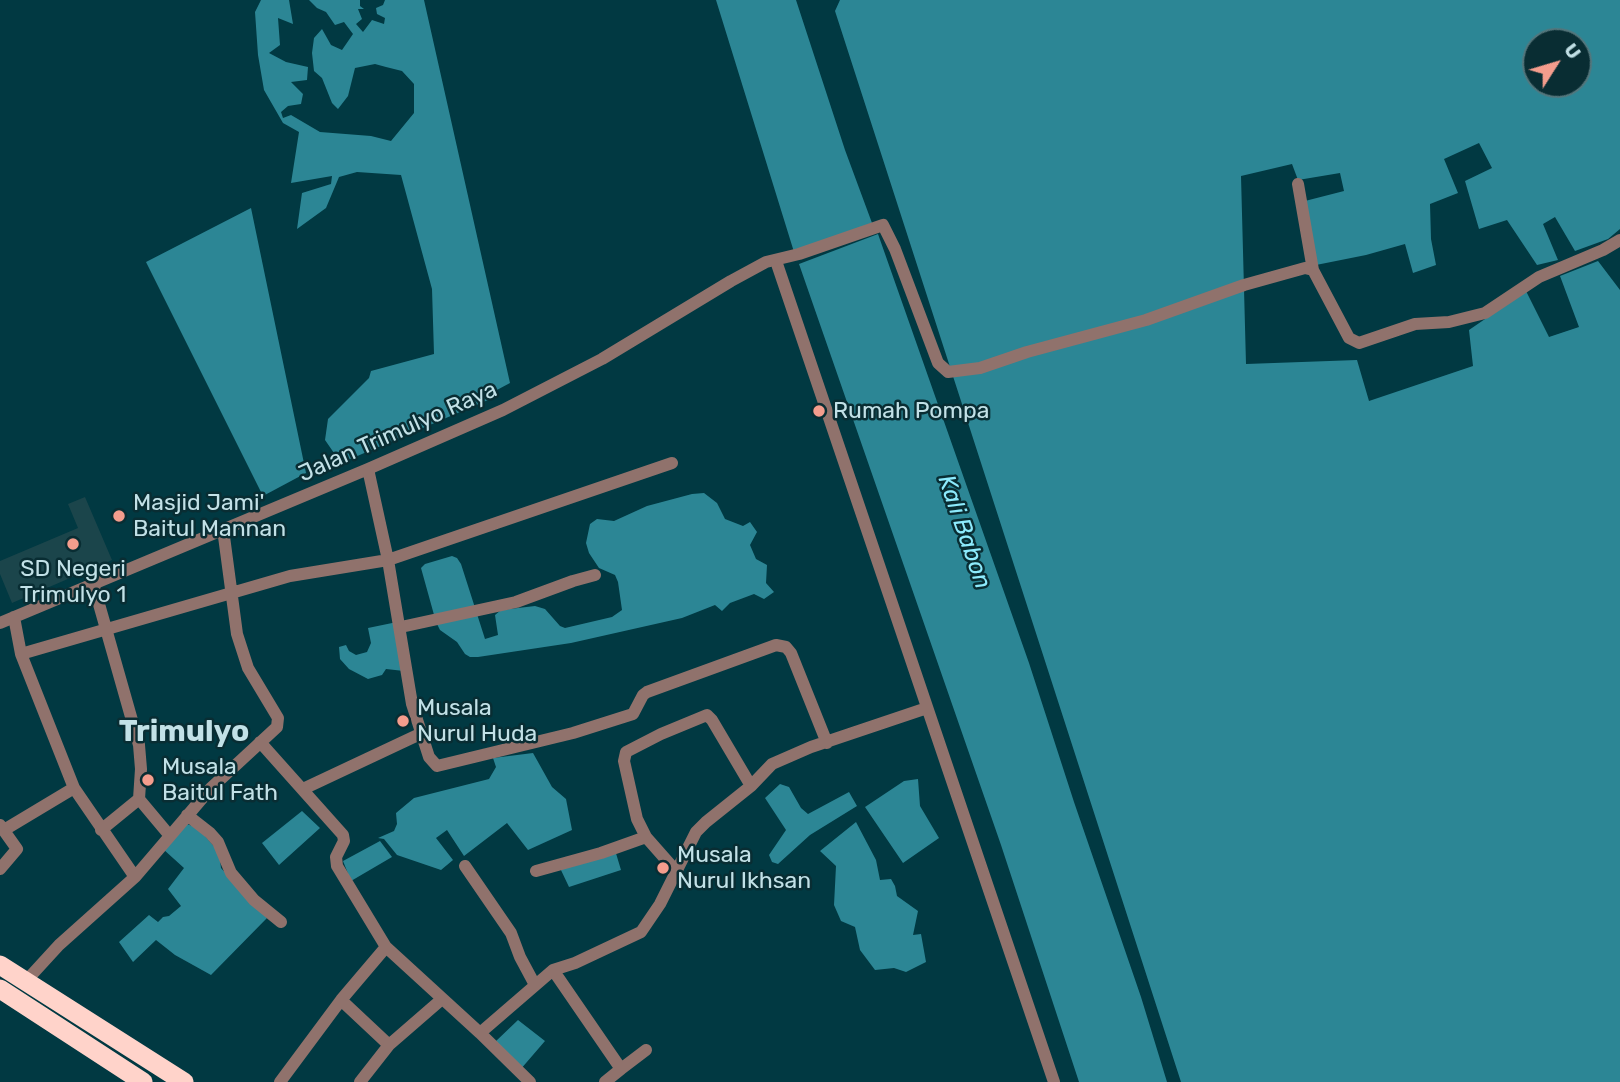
<!DOCTYPE html>
<style>
body{margin:0}
#map{position:relative;width:1620px;height:1082px;overflow:hidden;background:#013942;font-family:Rubik,sans-serif}
canvas{display:block}
.north{position:absolute;left:1522px;top:28px;width:70px;height:70px;box-sizing:border-box;background:#092d33;border:2px solid #53757b;border-radius:50%;rotate:53deg;font-size:19px;font-weight:700;line-height:28px;text-align:center;color:#c2e1e7}
.north::after{content:'';display:block;margin:auto;width:24px;height:32px;background:#f49d8d;clip-path:polygon(50% 0,100% 100%,50% 72%,0 100%)}
</style>
<div id="map">
<canvas width="1620" height="1082"></canvas>
<div class="north">U</div>
</div>
<script>
const ctx = document.querySelector('canvas').getContext('2d');
ctx.lineJoin = 'round';
function fill(path, color) { ctx.fillStyle = color; ctx.fill(path, 'evenodd'); }
const poly = rows => new Path2D(rows.map(r => 'M' + r).join(''));
function stroke(path, color, width, dash) { ctx.strokeStyle = color; ctx.lineWidth = width; ctx.lineCap = dash ? 'butt' : 'round'; ctx.setLineDash(dash || []); ctx.stroke(path); }
function write(font, color, halo, rows, align = 'center') {
  ctx.font = font + ' Rubik,sans-serif'; ctx.lineWidth = 5; ctx.setLineDash([]); ctx.textBaseline = 'middle'; ctx.strokeStyle = halo; ctx.fillStyle = color; for (const [text, x, y, turn = 0] of rows) {
    ctx.save(); ctx.translate(x, y); ctx.rotate((+turn || 0) * Math.PI / 180); ctx.textAlign = isNaN(turn) ? turn : align; if (halo) ctx.strokeText(text, 0, 0); ctx.fillText(text, 0, 0); ctx.restore();
  }
}
fill(poly([
 [85,497,112,560,12,603,0,574,0,561,78,528,68,504]
]), '#1b454b');
fill(poly([
 [261,0,289,0,293,24,278,18,280,45,269,53,286,62,308,67,307,80,291,82,303,94,301,104,288,106,281,112,283,118,291,115,320,132,371,136,391,141,414,113,414,84,402,71,386,67,375,64,355,68,348,96,338,109,332,103,322,78,314,71,312,53,314,38,322,29,331,45,342,50,353,34,344,22,335,25,326,12,317,8,309,0,360,0,360,6,364,9,358,9,362,19,356,24,363,32,372,20,384,24,385,18,377,14,376,8,383,5,385,0,424,0,510,383,495,391,495,397,341,463,345,453,334,453,325,440,328,419,369,378,371,371,434,354,432,289,401,175,357,172,339,177,326,208,297,229,302,193,331,184,332,176,291,183,299,132,283,123,264,90,258,55,255,12],
 [716,0,796,0,845,150,872,223,794,252],
 [840,0,1620,0,1620,229,1608,239,1575,251,1555,217,1543,224,1558,260,1537,265,1507,220,1479,229,1465,181,1492,168,1479,143,1444,159,1458,193,1430,204,1431,239,1436,265,1413,273,1405,244,1366,255,1316,265,1305,201,1344,191,1340,173,1298,180,1292,164,1241,176,1246,364,1357,360,1369,401,1473,366,1469,330,1526,291,1549,337,1579,327,1560,276,1598,261,1620,290,1620,1082,1181,1082,835,11],
 [1536,42,1578,42,1578,84,1536,84],
 [251,208,306,473,263,496,146,262],
 [878,234,1029,663,1074,802,1141,997,1167,1082,1079,1082,1001,845,799,264],
 [704,493,717,503,725,519,743,526,750,522,757,532,750,545,756,559,767,565,766,583,774,592,764,599,754,594,730,603,722,611,715,605,682,618,571,643,478,657,470,657,465,654,457,642,440,630,436,622,421,568,425,564,452,556,457,558,461,564,485,639,498,635,495,615,501,610,535,606,545,609,560,626,565,628,612,617,622,610,618,582,615,575,599,568,589,553,586,543,590,524,597,519,614,521,647,506,692,494],
 [397,622,404,671,386,669,382,675,368,679,349,669,340,659,339,647,346,645,349,651,356,655,367,652,371,643,368,628],
 [533,753,552,787,566,799,572,830,528,850,507,823,464,856,447,830,436,838,453,860,441,870,397,855,384,839,378,838,394,831,397,824,396,813,414,798,489,779,496,767,493,758],
 [918,779,920,806,939,838,903,863,865,807,904,781],
 [780,784,789,787,801,808,808,814,849,792,857,806,810,835,778,864,772,862,769,855,786,830,765,798],
 [302,811,320,828,279,865,262,843],
 [856,822,876,860,880,880,891,879,895,886,897,896,918,911,913,935,921,934,926,962,906,972,894,968,875,970,860,950,855,927,841,921,834,905,836,866,820,851],
 [187,824,198,828,219,852,221,868,267,918,211,975,175,955,156,940,133,962,119,942,149,915,158,922,163,917,169,916,181,906,168,889,184,868,163,849],
 [380,841,392,857,351,881,343,861],
 [615,850,621,870,569,887,560,868],
 [518,1020,545,1041,520,1070,495,1042]
]), '#2c8695');
stroke(poly([
 [1298,184,1313,270],
 [776,261,1054,1082],
 [368,469,388,560,412,704,429,757,437,766,573,733,633,714,643,695,647,692,776,645,786,647,791,653,827,743],
 [93,583,139,745,141,769,139,799,101,830],
 [14,617,21,654,290,576,388,560,672,463],
 [0,623,368,469,503,410,602,359,731,281,766,262,799,254,883,225,895,249,938,363,948,372,980,368,1027,352,1146,320,1244,285,1305,268,1313,270,1349,338,1359,343,1415,324,1449,322,1485,313,1539,277,1603,250,1620,240],
 [401,627,516,602,573,581,595,575],
 [21,654,74,788,135,877],
 [260,742,343,835,344,841,336,857,337,866,386,947,480,1033,530,1082],
 [303,789,420,734],
 [139,799,170,836],
 [187,815,210,833,218,842,231,873,254,900,281,922],
 [4,830,74,788],
 [465,866,511,933,520,957,535,985],
 [0,869,17,849,0,825],
 [536,871,601,853,646,837],
 [676,871,646,837,637,819,624,761,626,752,661,734,707,715,712,720,751,786],
 [553,970,621,1069,646,1050],
 [26,981,59,945,135,877,211,788,277,727,278,718,248,668,237,634,223,529],
 [341,1000,389,1045],
 [480,1033,553,970,575,963,641,932,660,904,696,832,706,822,751,786,772,764,811,747,927,708],
 [280,1082,341,1000,386,947],
 [360,1082,389,1045,442,999],
 [605,1082,621,1069]
]), '#90726c', 12);
stroke(poly([
 [0,965,184,1082],
 [0,989,143,1082]
]), '#ffd3ca', 19);
for (const [x, y, r, color] of [
 [819,411,7,"#f49d8d"],
 [119,516,7,"#f49d8d"],
 [73,544,7,"#f49d8d"],
 [403,721,7,"#f49d8d"],
 [148,780,7,"#f49d8d"],
 [663,868,7,"#f49d8d"]
]) { const dot = new Path2D(); dot.arc(x, y, r, 0, 2 * Math.PI); ctx.fillStyle = color; ctx.fill(dot); stroke(dot, '#092d33', 2.5); }
write('23px', '#c2e1e7', '#092d33', [
 ["Rumah Pompa",833,411],
 ["Masjid Jami'",133,503],
 ["Baitul Mannan",133,529],
 ["SD Negeri",73,569,"center"],
 ["Trimulyo 1",73,595,"center"],
 ["Musala",417,708],
 ["Nurul Huda",417,734],
 ["Musala",162,767],
 ["Baitul Fath",162,793],
 ["Musala",677,855],
 ["Nurul Ikhsan",677,881]
], 'left');
write('23px', '#c2e1e7', '#092d33', [
 ["Jalan Trimulyo Raya",398,432,-24]
]);
write('italic 24px', '#8debfd', '#092d33', [
 ["Kali Babon",964,532,71]
]);
write('bold 30px', '#c2e1e7', '#092d33', [
 ["Trimulyo",184,732]
]);
</script>
